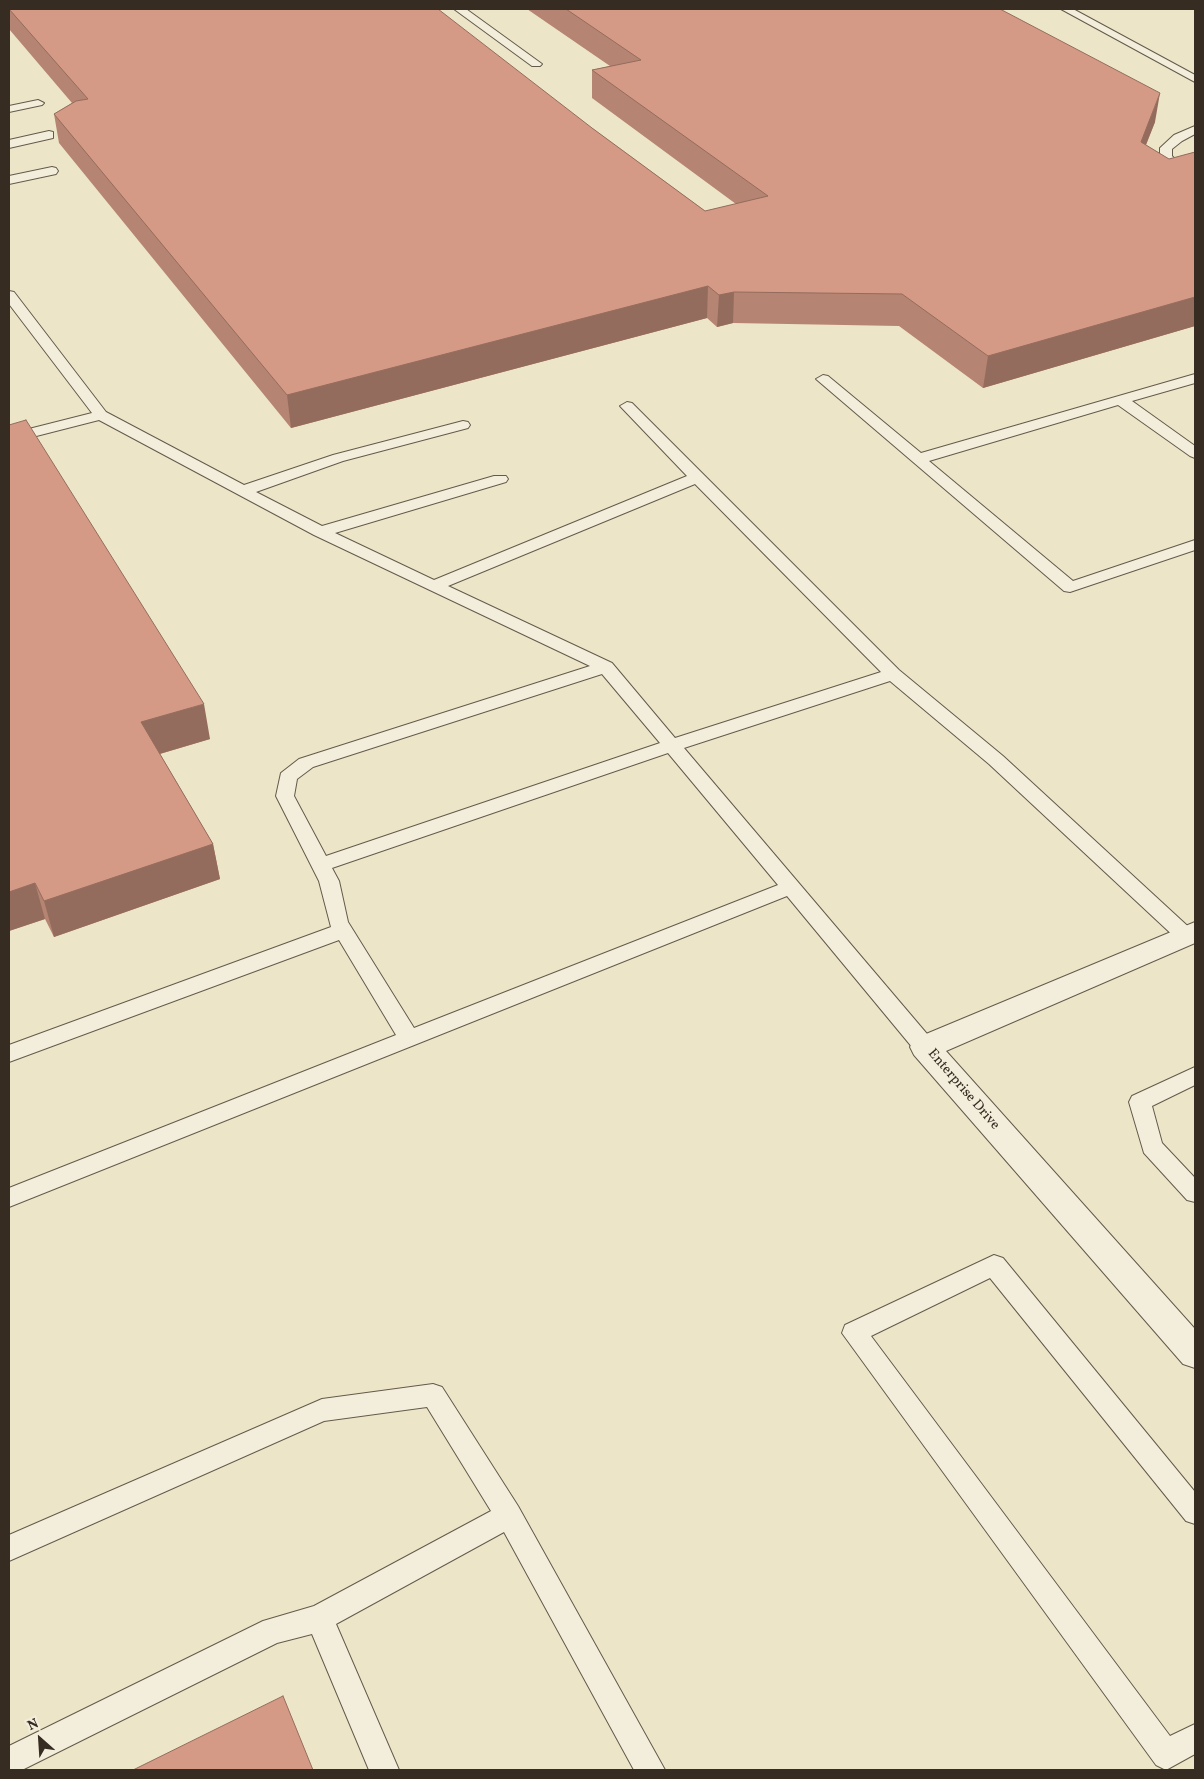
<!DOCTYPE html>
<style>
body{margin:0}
#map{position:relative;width:1204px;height:1779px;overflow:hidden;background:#ede5c7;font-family:Vollkorn,serif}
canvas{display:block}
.frame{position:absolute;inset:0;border:10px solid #362c22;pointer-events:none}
.north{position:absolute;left:15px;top:1714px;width:50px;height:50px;-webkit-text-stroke:4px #f3eedb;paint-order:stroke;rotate:334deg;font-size:14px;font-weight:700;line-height:20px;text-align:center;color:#362c22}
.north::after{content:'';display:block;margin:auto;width:18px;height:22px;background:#362c22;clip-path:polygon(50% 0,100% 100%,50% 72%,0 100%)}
</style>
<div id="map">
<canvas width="1204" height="1779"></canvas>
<div class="frame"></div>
<div class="north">N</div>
</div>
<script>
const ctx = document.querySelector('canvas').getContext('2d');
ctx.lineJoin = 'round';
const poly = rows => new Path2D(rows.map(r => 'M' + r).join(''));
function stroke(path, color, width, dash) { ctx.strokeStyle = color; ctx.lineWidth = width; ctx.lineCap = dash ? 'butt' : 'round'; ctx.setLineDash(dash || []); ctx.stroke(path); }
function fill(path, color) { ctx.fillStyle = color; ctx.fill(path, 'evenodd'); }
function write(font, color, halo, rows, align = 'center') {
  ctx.font = font + ' Vollkorn,serif'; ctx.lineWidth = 4; ctx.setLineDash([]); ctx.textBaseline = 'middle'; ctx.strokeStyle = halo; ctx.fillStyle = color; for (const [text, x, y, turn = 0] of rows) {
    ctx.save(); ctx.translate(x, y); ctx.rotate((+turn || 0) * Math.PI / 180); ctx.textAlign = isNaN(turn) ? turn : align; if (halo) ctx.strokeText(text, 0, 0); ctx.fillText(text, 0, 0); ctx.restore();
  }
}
const service = poly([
 [454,9,466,9,542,64,540,66,532,66,454,9],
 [1061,9,1073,9,1195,75,1195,82,1061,9],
 [38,100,44,103,42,105,9,112,9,106,38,100],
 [1195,126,1195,134,1182,141,1172,149,1172,156,1189,174,1183,178,1179,177,1160,157,1160,148,1174,135,1195,126],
 [49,131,53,132,53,138,9,148,9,140,49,131],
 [52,167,56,168,58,171,56,174,9,184,9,176,52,167],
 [9,291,14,292,106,412,244,485,333,455,463,421,468,422,470,425,468,428,343,461,256,492,322,526,494,476,506,476,508,479,506,482,335,533,434,580,687,476,620,406,627,402,632,403,899,670,1003,756,1193,931,1195,938,1193,941,1186,943,1179,941,989,764,890,681,684,748,933,1041,936,1047,933,1053,925,1055,917,1053,787,896,9,1207,9,1188,396,1035,339,940,9,1062,9,1045,331,927,319,881,276,796,281,773,299,759,590,666,314,535,99,420,9,443,9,434,92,413,9,304,9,291],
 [695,484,881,672,675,738,612,663,448,586,695,484],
 [602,674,660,743,326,856,294,796,297,779,313,767,602,674],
 [668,753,778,885,414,1028,348,922,339,881,332,868,668,753],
 [1195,374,1195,383,1132,401,1195,446,1195,458,1190,456,1118,405,929,461,1073,581,1195,540,1195,550,1070,592,1064,591,816,379,823,375,828,376,921,453,1195,374],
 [1195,1067,1195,1085,1152,1106,1162,1143,1195,1178,1195,1202,1187,1200,1144,1153,1129,1102,1132,1096,1195,1067],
 [994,1255,1003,1258,1195,1492,1195,1524,1186,1521,990,1278,871,1336,1170,1736,1195,1724,1195,1754,1166,1770,1156,1765,842,1333,845,1325,994,1255],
 [433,1384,442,1387,518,1506,665,1770,634,1770,504,1532,336,1624,399,1770,369,1770,312,1634,277,1643,22,1770,9,1770,9,1746,263,1621,314,1606,491,1511,427,1407,324,1421,9,1561,9,1535,322,1399,433,1384]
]);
const minor = poly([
 [1195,922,1195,943,946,1051,1195,1329,1195,1368,1183,1364,914,1055,910,1047,914,1039,1195,922]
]);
stroke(service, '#645a4b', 2);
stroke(minor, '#645a4b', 2);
fill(service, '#f3eedb');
fill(minor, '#f3eedb');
fill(poly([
 [9,9,592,128,705,211,736,204,592,98,592,70,610,66,527,9,1000,9,1155,122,1146,145,1169,159,1195,152,1195,326,983,388,899,326,733,323,717,327,707,318,291,428,59,143,54,114,72,103,9,29],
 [9,425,210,739,160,754,213,844,220,879,54,937,45,919,9,931]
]), '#b68472');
fill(poly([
 [1160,93,1155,122,1135,172,1141,142],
 [708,286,707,318,291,428,287,395],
 [734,292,733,323,717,327,719,295],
 [1195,297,1195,326,983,388,988,356],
 [204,704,210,739,149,757,141,722],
 [213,844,220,879,54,937,44,901],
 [35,883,45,919,9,931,9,892]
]), '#946c5d');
const building = poly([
 [9,9,438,9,592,128,705,211,768,196,592,70,641,60,566,9,1000,9,1160,93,1141,142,1169,159,1195,152,1195,297,988,356,902,294,734,292,719,295,708,286,287,395,54,114,76,101,88,99,9,9],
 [26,420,204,704,141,722,213,844,44,901,35,883,9,892,9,425,26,420],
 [283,1696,313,1770,133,1770,283,1696]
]);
fill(building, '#d49a85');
stroke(building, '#946c5d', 1);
write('14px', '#362c22', '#f3eedb', [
 ["Enterprise Drive",963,1090,49]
]);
</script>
